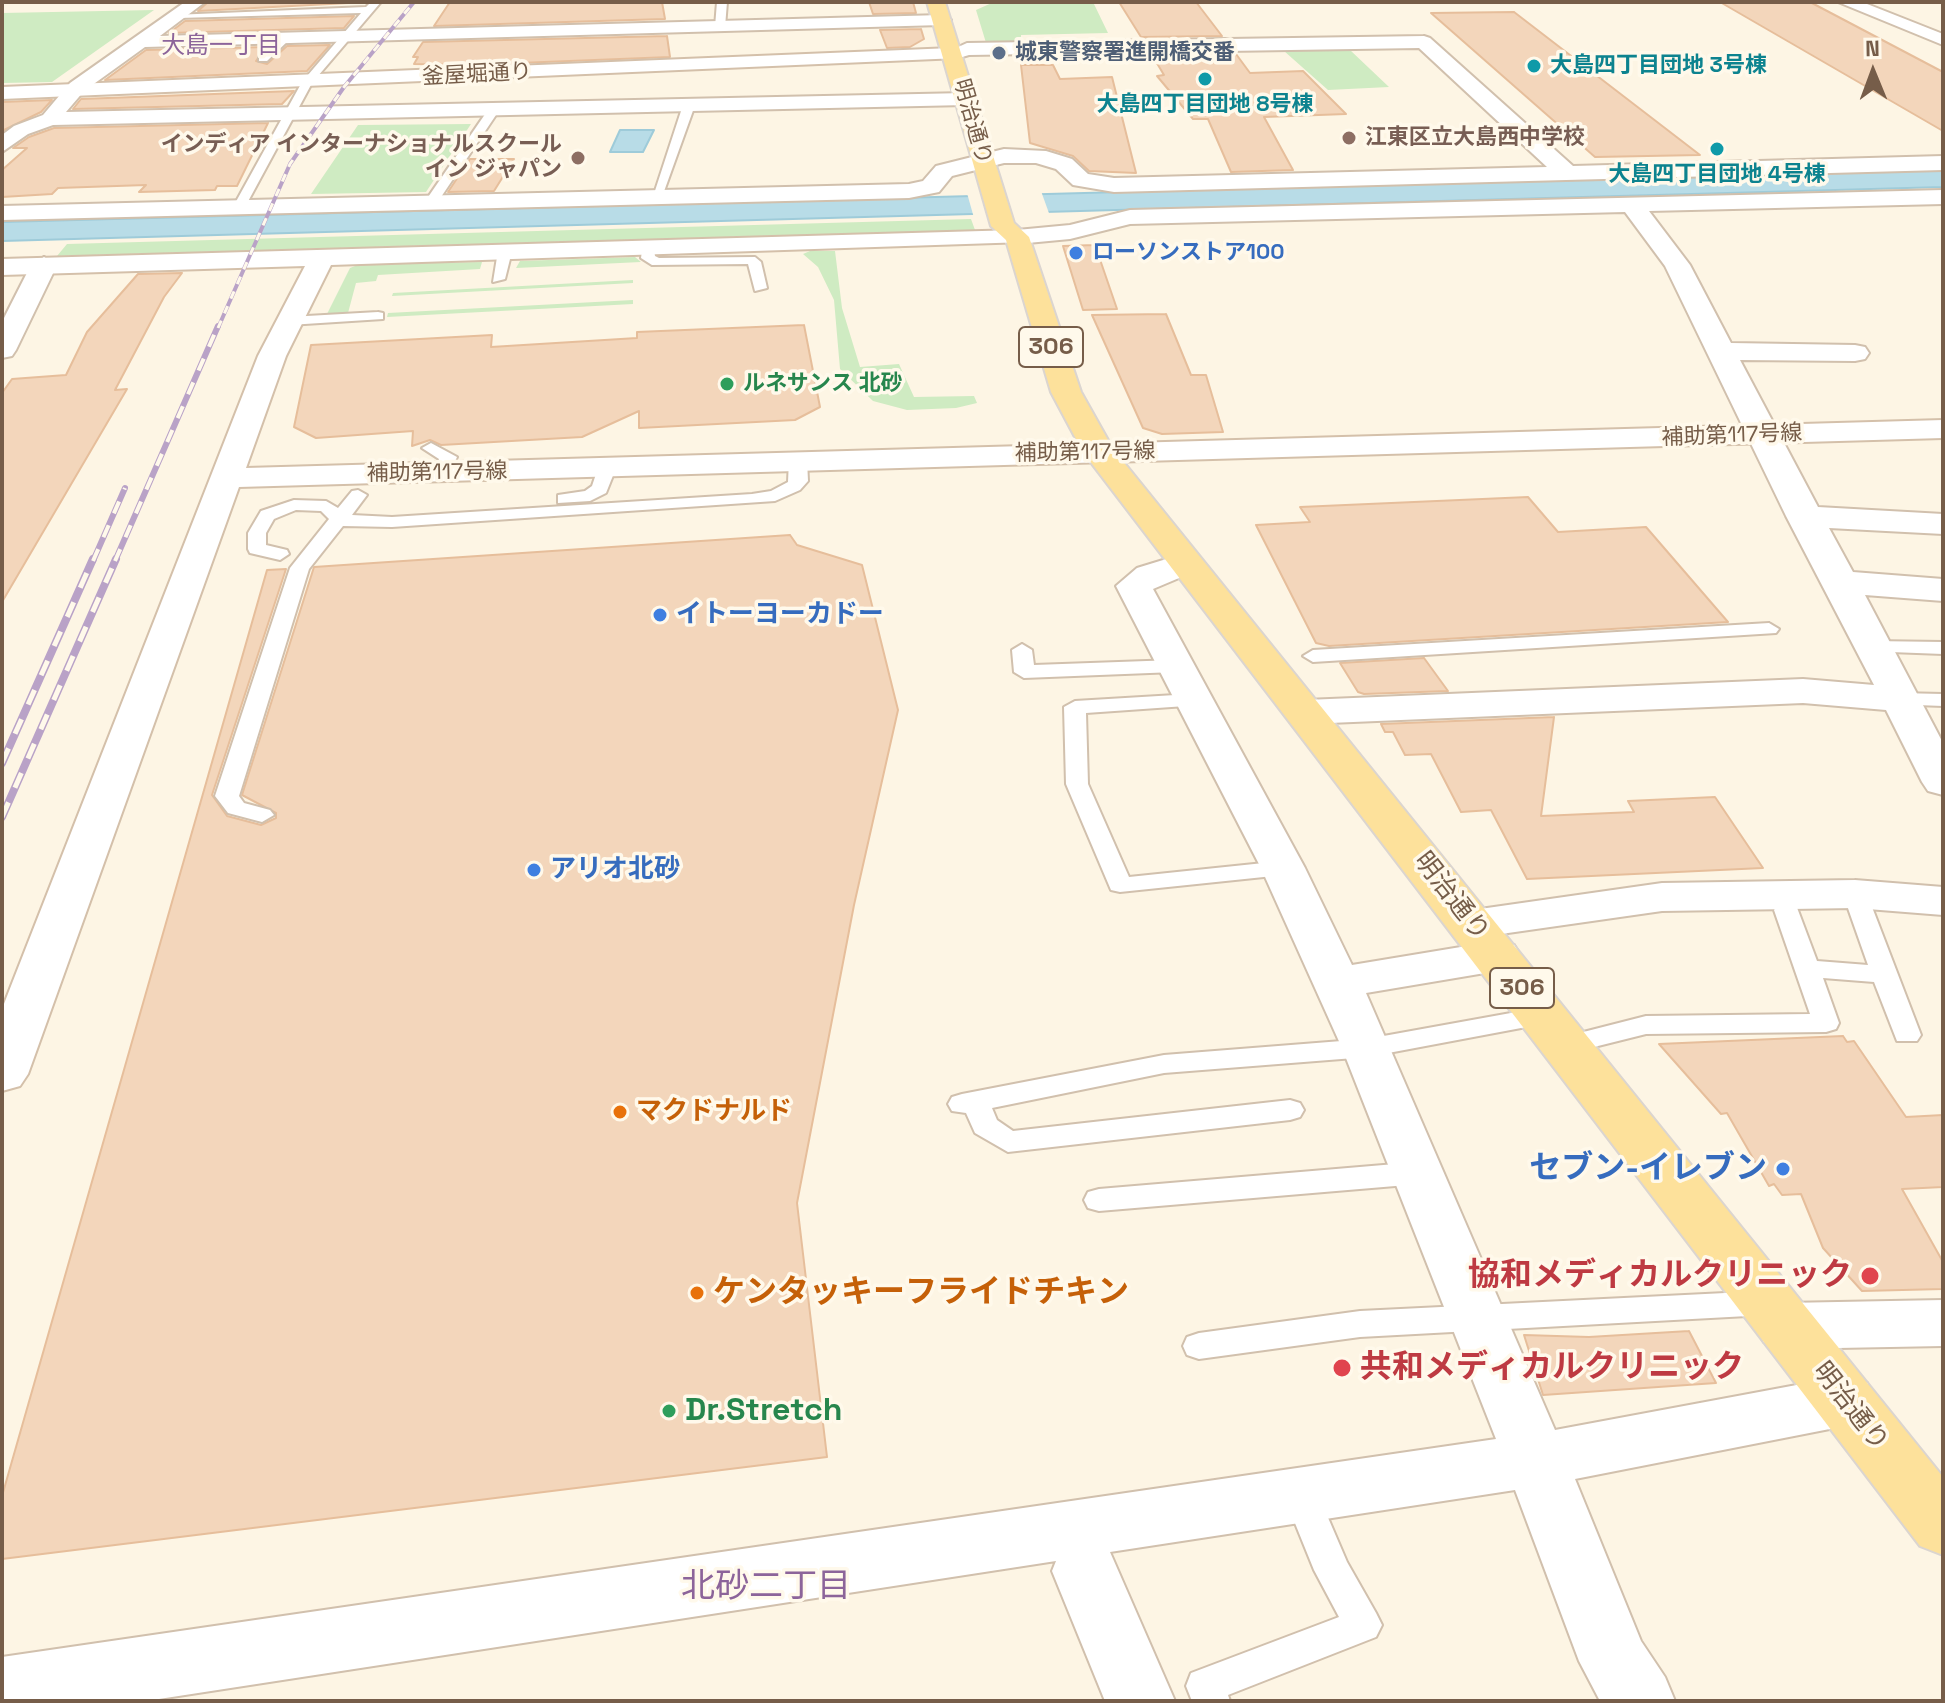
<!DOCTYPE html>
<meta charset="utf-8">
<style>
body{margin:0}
#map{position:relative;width:1945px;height:1703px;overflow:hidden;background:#fdf5e4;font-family:"Space Grotesk",sans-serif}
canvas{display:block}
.frame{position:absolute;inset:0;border:4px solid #765d49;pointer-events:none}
.north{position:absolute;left:1833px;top:32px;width:80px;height:80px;-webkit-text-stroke:6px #fff9eb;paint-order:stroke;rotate:359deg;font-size:22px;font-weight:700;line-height:32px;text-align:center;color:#765d49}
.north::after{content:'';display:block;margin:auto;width:28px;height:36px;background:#765d49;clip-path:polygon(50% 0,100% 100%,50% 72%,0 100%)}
</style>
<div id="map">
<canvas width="1945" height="1703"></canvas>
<div class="frame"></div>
<div class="north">N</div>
</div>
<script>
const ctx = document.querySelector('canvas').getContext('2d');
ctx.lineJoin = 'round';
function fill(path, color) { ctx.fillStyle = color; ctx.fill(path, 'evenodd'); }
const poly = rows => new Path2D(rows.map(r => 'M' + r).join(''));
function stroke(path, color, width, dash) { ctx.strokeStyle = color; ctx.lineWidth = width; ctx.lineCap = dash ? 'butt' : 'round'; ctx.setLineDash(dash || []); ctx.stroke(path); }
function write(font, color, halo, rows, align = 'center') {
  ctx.font = font + ' "Space Grotesk","Noto Sans JP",sans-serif'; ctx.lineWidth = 7; ctx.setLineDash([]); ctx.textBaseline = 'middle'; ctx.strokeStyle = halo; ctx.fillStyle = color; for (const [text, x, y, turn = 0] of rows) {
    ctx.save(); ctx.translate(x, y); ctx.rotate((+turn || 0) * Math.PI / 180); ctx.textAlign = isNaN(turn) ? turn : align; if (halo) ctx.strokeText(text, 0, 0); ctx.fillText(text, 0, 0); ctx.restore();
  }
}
fill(poly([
 [994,2,1093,2,1108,33,1021,35,1021,46,987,46,976,10],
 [154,10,52,82,2,83,2,13],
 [1350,50,1389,87,1328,90,1284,51],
 [471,124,426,192,311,194,358,125],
 [971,219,975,230,57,256,67,244],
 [810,251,835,251,842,308,860,367,899,364,914,397,974,396,977,403,956,408,907,410,873,401,840,369,834,300,818,267,803,254],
 [635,257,641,262,516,268,520,261],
 [482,262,480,269,378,275,376,281,356,283,348,313,327,314,350,268,360,264],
 [633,280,633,283,392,296,393,293],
 [633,300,633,304,387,317,388,313]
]), '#cfebc2');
const water = poly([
 [620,130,654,130,643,152,610,152,620,130],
 [1943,170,1943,187,2,241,2,222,1943,170]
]);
fill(water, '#b8dce7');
stroke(water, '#9ecbd9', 2);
fill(poly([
 [1041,191,1050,216,974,218,967,193]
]), '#fdf5e4');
const building = poly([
 [208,2,367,2,198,11,208,2],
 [450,2,662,2,665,19,434,26,450,2],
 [869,2,913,2,916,13,873,14,869,2],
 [1119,2,1196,2,1222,36,1141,37,1119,2],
 [1720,2,1810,2,1943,72,1943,131,1720,2],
 [1514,12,1700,155,1595,157,1431,13,1514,12],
 [354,16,344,28,169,33,185,21,354,16],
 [921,29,924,39,910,47,887,48,880,30,921,29],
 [667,36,670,57,469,65,414,64,418,57,413,57,423,42,667,36],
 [330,45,307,71,105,80,146,50,266,47,256,61,267,64,287,46,330,45],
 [1236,54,1250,73,1303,71,1346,114,1264,117,1293,170,1231,172,1208,119,1193,119,1157,76,1164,75,1152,55,1236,54],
 [1021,65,1053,65,1060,79,1112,77,1136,173,1089,171,1073,156,1030,143,1021,65],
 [294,91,282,104,73,109,81,99,294,91],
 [52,100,41,112,2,131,2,102,52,100],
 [268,123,237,186,217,186,215,190,139,192,146,185,58,188,52,194,2,197,2,170,27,148,13,148,29,137,54,128,268,123],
 [470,159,514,159,494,191,448,192,470,159],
 [1095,245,1117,309,1083,310,1063,246,1095,245],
 [182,273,164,297,115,390,127,389,2,602,2,393,12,379,66,375,87,332,138,274,182,273],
 [1166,314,1191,375,1206,375,1223,432,1162,434,1143,428,1092,315,1166,314],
 [804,325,820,407,795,420,639,428,639,411,582,437,441,445,430,440,412,446,413,431,316,438,294,427,311,345,492,335,491,347,637,338,637,332,804,325],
 [1528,497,1558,532,1646,527,1728,622,1329,646,1316,643,1256,525,1310,522,1300,507,1528,497],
 [790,535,797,545,862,565,898,710,854,905,797,1203,827,1457,2,1559,2,1496,267,570,286,569,212,795,227,816,261,825,276,818,276,813,242,795,314,567,790,535],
 [1424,658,1448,691,1364,694,1358,692,1340,663,1424,658],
 [1554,717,1541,816,1634,812,1628,801,1715,797,1763,868,1527,879,1491,810,1461,812,1431,754,1405,755,1393,732,1385,732,1381,724,1554,717],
 [1843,1036,1847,1042,1854,1041,1906,1117,1943,1115,1943,1187,1902,1189,1943,1262,1943,1289,1862,1291,1823,1248,1801,1194,1782,1195,1774,1184,1769,1186,1727,1113,1721,1114,1659,1044,1843,1036],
 [1689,1331,1716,1383,1543,1395,1524,1335,1589,1337,1689,1331]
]);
fill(building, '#f3d6bb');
stroke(building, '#e6be9b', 2);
const lane = poly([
 [371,2,381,2,312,83,245,207,234,210,233,207,302,82,361,13,178,18,173,15,366,7,371,2],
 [717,2,727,2,725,27,720,30,715,27,717,2],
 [281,37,290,39,267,61,259,61,259,57,281,37],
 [689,102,695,105,662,197,652,200,683,105,689,102],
 [490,107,500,109,435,206,425,206,424,203,490,107],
 [643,244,653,244,655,256,659,258,755,257,761,262,767,288,755,291,748,264,652,265,641,258,643,244],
 [505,247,512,251,505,279,493,282,498,251,505,247],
 [378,312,383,313,383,319,289,325,282,321,289,317,378,312],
 [431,443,457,457,448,477,436,477,433,473,439,459,422,448,431,443],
 [798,455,807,460,808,481,800,490,775,501,392,527,343,526,309,569,239,796,244,803,270,810,274,815,262,822,228,813,215,796,290,568,329,519,321,511,296,510,274,519,266,533,266,545,287,550,289,554,280,560,250,553,248,549,248,533,261,511,294,500,326,501,338,508,352,491,358,490,367,495,352,515,392,517,752,494,771,491,788,482,789,460,798,455],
 [607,463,616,468,606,493,590,501,558,503,558,495,585,491,592,486,598,468,607,463],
 [1769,623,1779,629,1776,633,1313,662,1303,656,1313,650,1769,623],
 [1871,641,1943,642,1943,654,1864,651,1861,647,1864,643,1871,641],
 [1022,644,1032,650,1034,665,1175,660,1185,666,1175,672,1024,678,1014,672,1012,650,1022,644],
 [1898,693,1943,694,1943,706,1890,704,1887,699,1898,693],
 [1192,694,1203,700,1200,705,1086,713,1088,784,1129,877,1283,861,1295,868,1283,875,1120,892,1111,890,1066,784,1064,707,1075,701,1192,694],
 [1855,887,1867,894,1921,1035,1917,1041,1897,1041,1874,982,1823,978,1839,1023,1836,1029,1826,1032,1646,1034,1566,1054,1556,1051,1552,1045,1556,1039,1646,1016,1810,1014,1774,910,1778,905,1796,905,1817,961,1868,965,1843,894,1855,887],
 [1544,1007,1553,1010,1557,1016,1553,1022,1367,1057,1164,1073,992,1108,997,1120,1013,1131,1290,1100,1300,1103,1304,1110,1300,1117,1290,1120,1008,1152,975,1133,966,1113,952,1111,948,1104,952,1097,962,1094,1164,1055,1367,1039,1544,1007],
 [1419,1162,1429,1165,1434,1173,1429,1181,1419,1184,1099,1211,1088,1208,1084,1200,1088,1192,1099,1189,1419,1162],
 [1766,1291,1777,1294,1782,1303,1777,1312,1766,1315,1360,1337,1199,1359,1187,1355,1183,1346,1187,1337,1199,1333,1360,1311,1766,1291],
 [1302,1481,1314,1485,1347,1562,1376,1613,1382,1625,1376,1637,1228,1695,1230,1701,1192,1701,1186,1686,1191,1673,1339,1617,1314,1570,1284,1496,1290,1485,1302,1481]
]);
const street = poly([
 [185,2,205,2,160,36,942,15,951,20,942,25,145,47,84,91,66,112,966,93,976,99,966,105,53,125,28,134,2,152,2,135,14,126,43,115,70,83,185,2],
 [1838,2,1862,2,1943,34,1943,45,1838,2],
 [1424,36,1430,38,1573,166,1943,156,1943,170,1114,192,1073,185,1056,169,1036,163,1004,163,952,176,939,192,909,198,2,220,2,206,909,184,923,181,936,166,1004,149,1046,151,1072,159,1088,174,1114,178,1547,167,1419,48,969,55,952,60,943,54,967,43,1424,36],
 [1943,190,1943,204,1649,211,1690,265,1731,343,1855,345,1865,347,1869,353,1865,359,1855,361,1740,360,1818,507,1943,514,1943,534,1829,528,1853,572,1943,579,1943,601,1865,595,1943,743,1943,795,1928,791,1922,782,1886,710,1803,703,1306,724,1292,720,1286,712,1292,704,1306,700,1803,679,1874,685,1786,516,1665,266,1625,212,1130,224,1070,239,1017,244,1005,237,1017,230,1070,225,1130,210,1943,190],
 [44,257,57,265,16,350,12,356,2,358,2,322,31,265,44,257],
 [1186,553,1198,556,1203,563,1198,570,1153,589,1305,868,1352,965,1497,941,1514,945,1521,956,1514,967,1497,971,1366,993,1555,1430,1845,1376,1867,1383,1876,1401,1867,1419,1845,1426,1575,1479,1641,1641,1665,1677,1675,1701,1600,1701,1579,1661,1515,1490,1110,1552,1175,1701,1105,1701,1052,1571,1056,1561,146,1701,2,1701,2,1657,1496,1439,1342,1048,1261,868,1116,586,1137,568,1186,553],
 [1855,880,1943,887,1943,915,1855,908,1662,911,1473,938,1457,934,1450,924,1457,914,1473,910,1662,883,1855,880],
 [1943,1300,1943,1346,1785,1349,1764,1342,1755,1326,1764,1310,1785,1303,1943,1300]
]);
const secondary = poly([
 [952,48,961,54,959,58,2,99,2,87,952,48],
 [1017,230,1026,232,1029,237,1026,242,331,265,286,356,246,468,1943,420,1943,438,239,487,28,1074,20,1086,2,1091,2,1009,258,356,305,266,2,275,2,259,1017,230]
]);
const primary = poly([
 [927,2,945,2,1014,223,1029,237,1081,392,1113,449,1943,1477,1943,1555,1920,1546,1083,452,1051,392,1006,240,991,226,927,2]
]);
stroke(lane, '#d1c0ad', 4);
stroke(street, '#d1c0ad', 4);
stroke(secondary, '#d4c0aa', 4);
stroke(primary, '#dbd5d0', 4);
fill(lane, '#fff');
fill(street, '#fff');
fill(secondary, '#fff');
fill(primary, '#fde19b');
const railFar2 = poly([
 [218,328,290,164,344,87,414,2]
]);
const railFar1 = poly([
 [93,561,125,488],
 [115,561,218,326]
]);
const rail = poly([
 [2,763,93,559],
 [2,817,116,559]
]);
stroke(railFar2, '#b9a2c7', 4);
stroke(railFar1, '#b9a2c7', 6);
stroke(rail, '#b9a2c7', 8);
stroke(railFar2, '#fff9eb', 3, [8]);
stroke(railFar1, '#fff9eb', 4, [13]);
stroke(rail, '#fff9eb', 5, [16]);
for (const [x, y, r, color] of [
 [999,53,8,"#5c6f8a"],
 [1534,66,8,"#0f9aa8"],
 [1205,79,8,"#0f9aa8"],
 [1349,138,8,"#8d6e63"],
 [1717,149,8,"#0f9aa8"],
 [578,158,8,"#8d6e63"],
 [1076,253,8,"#3f7fe0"],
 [727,384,8,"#2e9e5b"],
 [660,615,8,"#3f7fe0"],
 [534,870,8,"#3f7fe0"],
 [620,1112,8,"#e8710a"],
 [1783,1169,8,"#3f7fe0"],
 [1870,1276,10,"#e0444e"],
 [697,1293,8,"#e8710a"],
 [1342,1368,10,"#e0444e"],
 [669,1411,8,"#2e9e5b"]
]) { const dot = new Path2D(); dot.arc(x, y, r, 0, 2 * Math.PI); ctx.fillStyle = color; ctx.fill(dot); stroke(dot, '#fff9eb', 3); }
write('bold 22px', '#4e5e75', '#fff9eb', [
 ["城東警察署進開橋交番",1015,53]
], 'left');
write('bold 22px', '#0d838f', '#fff9eb', [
 ["大島四丁目団地 3号棟",1550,66,"left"],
 ["大島四丁目団地 8号棟",1205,105],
 ["大島四丁目団地 4号棟",1717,175]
]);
write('22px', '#765d49', '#fff9eb', [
 ["釜屋堀通り",477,75,-3],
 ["明治通り",972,122,74],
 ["補助第117号線",1732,436,-2],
 ["補助第117号線",1085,453,-1],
 ["補助第117号線",437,473,-1]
]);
write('bold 22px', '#785e54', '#fff9eb', [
 ["江東区立大島西中学校",1365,138],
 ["インディア インターナショナルスクール",562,145,"right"],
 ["イン ジャパン",562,170,"right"]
], 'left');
write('bold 22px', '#366cbe', '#fff9eb', [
 ["ローソンストア100",1092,253]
], 'left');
write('bold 22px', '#27864d', '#fff9eb', [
 ["ルネサンス 北砂",743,384]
], 'left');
write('24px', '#8c649a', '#fff9eb', [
 ["大島一丁目",221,46]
]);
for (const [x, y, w] of [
 [1051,347,64],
 [1522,988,64]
]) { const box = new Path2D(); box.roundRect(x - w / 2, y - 20, w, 40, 6); ctx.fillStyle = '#fff9eb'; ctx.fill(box); stroke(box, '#765d49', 2); }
write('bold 24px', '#765d49', null, [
 ["306",1051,347],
 ["306",1522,988]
]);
write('bold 26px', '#366cbe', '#fff9eb', [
 ["イトーヨーカドー",676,615],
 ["アリオ北砂",550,870]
], 'left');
write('26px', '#765d49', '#fff9eb', [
 ["明治通り",1451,897,52],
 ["明治通り",1850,1407,52]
]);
write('bold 26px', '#c56008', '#fff9eb', [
 ["マクドナルド",636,1112]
], 'left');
write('bold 32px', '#366cbe', '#fff9eb', [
 ["セブン-イレブン",1767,1169]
], 'right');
write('bold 32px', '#be3a42', '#fff9eb', [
 ["協和メディカルクリニック",1852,1276],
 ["共和メディカルクリニック",1360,1368,"left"]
], 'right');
write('bold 32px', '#c56008', '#fff9eb', [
 ["ケンタッキーフライドチキン",713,1293]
], 'left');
write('bold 32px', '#27864d', '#fff9eb', [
 ["Dr.Stretch",685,1411]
], 'left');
write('34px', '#8c649a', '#fff9eb', [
 ["北砂二丁目",766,1588]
]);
</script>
